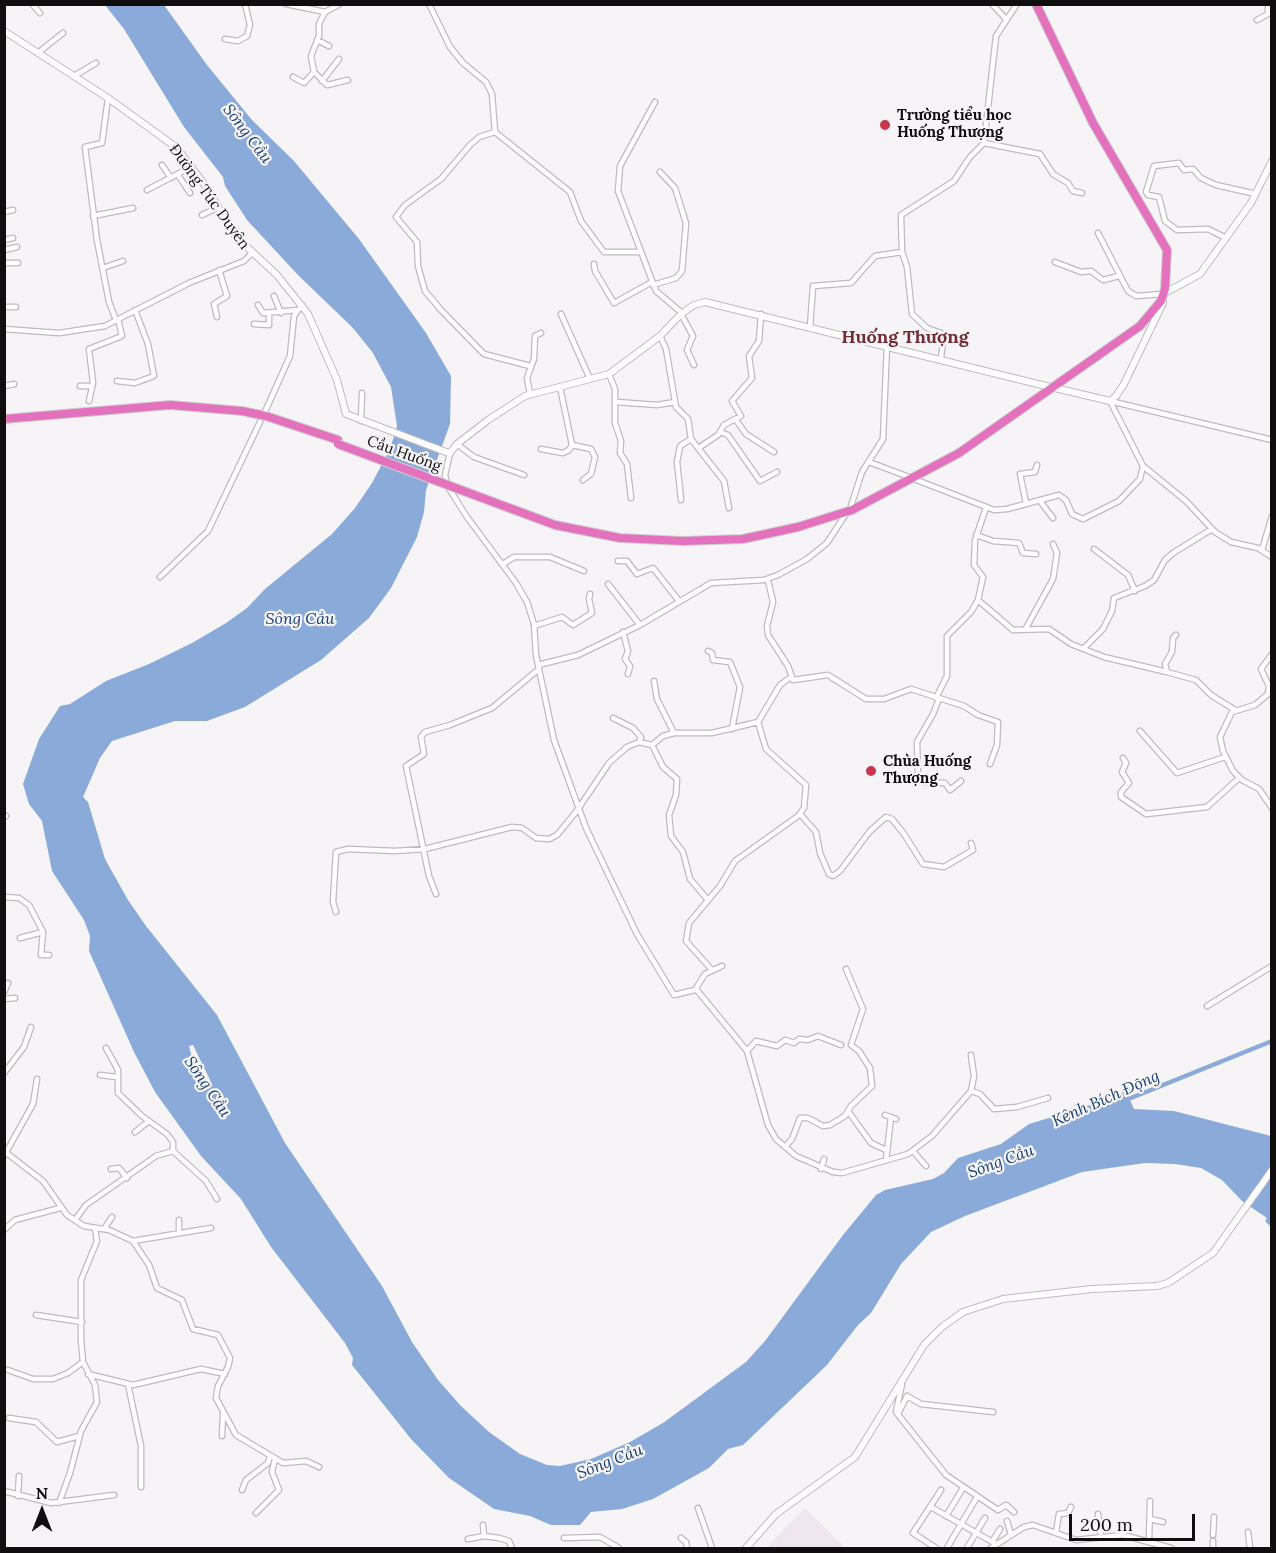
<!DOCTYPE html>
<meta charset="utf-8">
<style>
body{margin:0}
#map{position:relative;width:1276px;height:1553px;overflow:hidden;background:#f7f4f7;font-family:Lora,serif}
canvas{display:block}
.frame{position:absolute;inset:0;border:6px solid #0f0d0e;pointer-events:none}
.north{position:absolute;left:12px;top:1481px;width:60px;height:60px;-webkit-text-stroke:4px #f7f4f7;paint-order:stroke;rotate:0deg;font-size:16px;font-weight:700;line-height:24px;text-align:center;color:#0f0d0e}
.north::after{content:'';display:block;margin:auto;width:21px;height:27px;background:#0f0d0e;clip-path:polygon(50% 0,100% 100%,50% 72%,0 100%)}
.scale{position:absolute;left:1069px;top:1514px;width:126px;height:27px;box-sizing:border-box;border:3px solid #0f0d0e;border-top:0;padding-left:8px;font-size:18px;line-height:21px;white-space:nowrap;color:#0f0d0e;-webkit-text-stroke:4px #f7f4f7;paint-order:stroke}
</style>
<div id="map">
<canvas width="1276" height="1553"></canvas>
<div class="frame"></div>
<div class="north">N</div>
<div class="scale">200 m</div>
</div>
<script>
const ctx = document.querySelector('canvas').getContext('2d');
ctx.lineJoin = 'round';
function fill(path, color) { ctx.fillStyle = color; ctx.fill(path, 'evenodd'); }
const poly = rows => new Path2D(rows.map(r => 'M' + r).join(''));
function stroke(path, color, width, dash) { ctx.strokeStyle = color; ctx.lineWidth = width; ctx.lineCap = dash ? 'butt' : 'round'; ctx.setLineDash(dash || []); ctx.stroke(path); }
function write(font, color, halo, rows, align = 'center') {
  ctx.font = font + ' Lora,serif'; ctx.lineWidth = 4.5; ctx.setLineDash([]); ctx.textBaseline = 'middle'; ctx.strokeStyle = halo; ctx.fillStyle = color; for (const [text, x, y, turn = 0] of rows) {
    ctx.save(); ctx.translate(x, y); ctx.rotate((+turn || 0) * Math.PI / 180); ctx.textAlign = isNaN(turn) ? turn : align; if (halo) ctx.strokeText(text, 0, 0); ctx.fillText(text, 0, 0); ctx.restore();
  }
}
fill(poly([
 [805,1508,846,1548,766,1548]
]), '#f0e6ef');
fill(poly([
 [105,5,164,5,207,65,252,120,294,161,359,239,426,333,451,376,450,424,426,490,424,512,417,537,391,588,369,618,321,660,245,707,207,721,175,721,112,741,100,758,83,797,88,802,105,859,128,900,146,926,217,1015,285,1143,382,1286,412,1342,438,1380,461,1406,489,1432,520,1454,547,1465,560,1466,591,1459,630,1442,663,1423,746,1362,765,1341,843,1235,876,1195,885,1190,933,1179,944,1173,958,1158,1001,1144,1029,1124,1082,1108,1126,1091,1134,1109,1174,1111,1271,1136,1271,1227,1265,1221,1267,1218,1242,1201,1222,1180,1201,1168,1175,1164,1145,1163,1082,1172,965,1216,931,1232,901,1264,871,1313,858,1325,827,1365,743,1445,728,1449,709,1468,653,1499,622,1509,591,1512,580,1525,551,1525,530,1516,494,1509,449,1478,411,1439,352,1365,353,1358,345,1343,271,1247,241,1199,201,1156,155,1092,134,1052,89,951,90,936,84,920,52,871,42,821,29,804,23,784,39,739,60,706,70,704,106,681,149,664,192,643,226,623,247,608,265,589,332,534,355,508,372,483,390,449,397,426,391,387,373,353,353,328,298,275,247,220,225,186,223,177,184,127,124,29],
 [193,1045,210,1080,209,1089,195,1070,189,1046]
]), '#8aabda');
stroke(poly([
 [1126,1100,1272,1041]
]), '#8aabda', 4.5);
const street = poly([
 [32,4,40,13],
 [286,4,325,12,340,4],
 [429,4,450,47,463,63,486,82,492,94,495,132,570,192,581,221,604,252,641,252],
 [992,4,1006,19],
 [325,12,319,24,319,36,311,56,314,72,327,85,348,80],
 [1257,20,1268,14,1268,4],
 [225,39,238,41,247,36,250,25,245,4],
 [317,40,329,46],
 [39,52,63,33],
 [74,76,96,63],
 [293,77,304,83,314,72],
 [322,81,339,59],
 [108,98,102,143,85,147,97,240,109,302,116,320],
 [655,102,620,166,618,191,656,291,682,313],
 [495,132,479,137,470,145,441,179,405,205,396,217,417,242,418,266,425,291,441,310,484,354,530,366],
 [984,143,1040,154,1053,174,1068,183,1073,191,1082,193],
 [162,165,171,178],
 [178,175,190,193],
 [147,190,191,167],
 [4,212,13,210],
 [202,215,217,208],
 [93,216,133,208],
 [1098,233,1128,291,1136,296,1163,294],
 [1226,238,1208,229,1177,230,1165,221,1159,197,1148,195,1146,192,1154,166,1179,163,1184,170,1193,169,1201,178,1216,185,1256,194],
 [4,240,13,238],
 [4,250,17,247],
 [1055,262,1081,272,1091,271,1103,280,1119,276],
 [4,263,18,263],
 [594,264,595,271,614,303,652,282],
 [103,268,123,261],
 [653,285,676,278,682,271,686,223,675,188,660,172],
 [274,296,281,313],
 [258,305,263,313,298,310],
 [4,307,16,307],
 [561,314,590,379],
 [681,314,693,336,687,350,694,365],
 [217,317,214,304,227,296,219,270],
 [254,324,269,325,269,314],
 [810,327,813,286,851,283,875,256,902,252],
 [4,329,59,333,105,326,189,283,244,261,251,254],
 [660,336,666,349,676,407,688,419,691,439,724,481,729,508],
 [941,358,944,334,927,328,912,314,907,267,902,252,901,215,954,181,970,157,984,143,996,36,1017,4],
 [609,374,615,389,615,423,621,441,620,453,627,464,631,498],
 [117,381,135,383,154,376,148,344,135,310],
 [4,386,14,384],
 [80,386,92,386],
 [530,394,527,378,534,359,535,336,541,333],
 [89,401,93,383,89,349,122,336,118,319],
 [1110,401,1143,466,1186,501,1215,532,1231,542,1258,548,1272,557],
 [1110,401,1272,440],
 [616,402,657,405,675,402],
 [264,414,290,356,294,316,302,305],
 [736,420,746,434,774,452],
 [361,421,362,393],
 [720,432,728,435,760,481,777,472],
 [457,444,474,457,524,475],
 [572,445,591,449,595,457,591,474,583,480],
 [700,447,718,435,724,425,741,416,732,401,752,378,749,356,759,341,761,314],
 [541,449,563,453,569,450,572,445,560,387],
 [450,453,445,475,448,487,467,517,516,583,527,602,534,624,536,655,554,740,586,828,637,934,674,995,695,990,705,974,722,966],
 [869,462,909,477],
 [914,479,994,510,1007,509,1059,495,1066,500,1072,514,1083,519,1119,501,1140,479,1143,466],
 [681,500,677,462,680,446,691,439],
 [1040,501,1053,518],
 [1026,503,1020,474,1035,472,1037,465],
 [851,506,862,472,883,439,887,345],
 [976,535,993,541,1019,543,1023,553,1036,554],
 [1094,549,1128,575,1135,591],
 [1262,550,1272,516],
 [618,561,627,561,637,574,653,568,679,601],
 [503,564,514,557,550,557,584,571],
 [160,577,208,531,260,422],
 [768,580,773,602,767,626,768,635,788,666,793,680,828,675,866,699,884,699,911,689,964,706,978,715,998,722,997,745,990,764],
 [608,584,640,625],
 [978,600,1013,630,1049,629,1071,644,1104,657,1167,672],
 [534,626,562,617,573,625,592,613,589,599,590,594],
 [1026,628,1053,579,1057,553,1053,544],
 [623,632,628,651,625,659,630,666,628,674],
 [1176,635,1173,638,1172,652,1165,664,1167,672,1196,680,1211,695,1235,710],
 [1084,648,1103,629,1112,611,1114,598,1145,586,1154,580,1165,560,1173,553,1212,529],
 [708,651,712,653,713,660,730,662,740,687,732,729],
 [1272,654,1261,669,1269,686,1268,694,1255,705,1232,712,1220,737,1223,751,1233,771,1242,780,1259,789,1272,808],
 [538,665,578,655,640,625,711,583,764,580,778,575,807,559,827,543,847,512],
 [654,681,657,699,674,733],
 [936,698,947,676,947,636,971,612,978,600,983,577,974,565,975,540,986,508],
 [939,699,933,714,917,742,918,775,924,782,945,783,950,790,961,781],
 [613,718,633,728,641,737,639,742],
 [1140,731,1177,773,1225,757],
 [652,745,663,767,677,779,676,795,669,815,671,836,683,852,690,879,708,900],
 [1123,758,1126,763,1122,772,1129,783,1121,792,1121,797,1146,814,1207,807,1239,778],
 [800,814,816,832,820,853,829,874,833,876,840,871,870,831,886,817,892,819,904,834,923,864,944,867,973,850,971,843],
 [4,815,6,816],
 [436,894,429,876,406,766,424,754,421,737,425,732,450,725,492,708,539,669],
 [4,897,19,898,29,905,43,932,41,955,49,955],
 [336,912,333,902,336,852,348,849,395,851,425,849,512,827,522,828,536,838,549,839,557,835,576,812,609,763,627,747,639,742,652,745,663,736,674,733,712,733,758,722],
 [20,938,43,932],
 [712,970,686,941,689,923,720,886,735,861,798,816,804,808,806,785,766,749,758,722,780,685,791,677],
 [696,989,747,1051,768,1125,776,1139,796,1156,833,1172,842,1173,908,1154,932,1136,971,1091,974,1076,971,1055],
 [4,992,8,983],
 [4,999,15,998],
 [1207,1006,1272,966],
 [106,1048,118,1070,118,1093,142,1116,167,1134,173,1142,173,1151,206,1181,217,1199],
 [747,1051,756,1041,777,1046,785,1040,794,1043,799,1039,808,1040,818,1036,841,1045],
 [4,1073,24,1047,31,1027],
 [100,1075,117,1077],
 [971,1091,980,1094,994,1109,1017,1107,1048,1098],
 [848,1111,871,1143,886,1150],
 [885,1115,896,1119],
 [135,1132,149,1121],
 [785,1147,792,1139,800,1118,808,1118,823,1126,830,1125,845,1116,851,1106,872,1086,870,1068,859,1051,851,1045,863,1009,846,969],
 [4,1151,43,1181,67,1215,84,1226,109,1230,133,1241,149,1265,157,1288,182,1300,193,1329,218,1335,230,1358,228,1367,218,1386,216,1398,236,1435,283,1463,306,1461,319,1467],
 [913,1151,926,1166],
 [4,1156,33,1104,37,1079],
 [886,1160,891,1117],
 [111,1169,119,1168,127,1178],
 [821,1169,824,1159],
 [75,1220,86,1205,156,1156,173,1151],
 [104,1229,112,1217],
 [4,1230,15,1220,60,1208],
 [179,1233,179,1220],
 [133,1241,211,1228],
 [36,1315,82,1322],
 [8,1370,33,1379,53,1379,68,1373,83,1362],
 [88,1374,133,1385,201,1369,225,1374],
 [128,1384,141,1446,141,1487],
 [902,1384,896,1412,946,1475,998,1510,1006,1505,1014,1512],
 [898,1414,907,1396,921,1404,993,1412],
 [9,1418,36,1422,57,1442,79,1436],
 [222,1436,223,1413],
 [242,1490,246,1480,268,1463,270,1456],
 [4,1491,51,1503,114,1495],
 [18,1496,19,1476],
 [59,1503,70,1473,81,1431,97,1402,95,1385,83,1362,81,1340,81,1280,97,1241,95,1229],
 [931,1507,996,1544],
 [698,1508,712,1548],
 [256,1513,279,1490,272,1472,275,1459],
 [1098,1514,1101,1536],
 [946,1516,963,1488],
 [1150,1519,1163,1522],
 [1007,1521,1011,1535],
 [483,1525,484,1536],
 [1056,1532,1059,1514,1068,1513,1071,1507],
 [1248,1532,1250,1548],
 [1213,1535,1214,1517],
 [564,1538,600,1537,619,1548],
 [681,1538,686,1542,687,1548],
 [468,1539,484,1536,499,1538,509,1541,512,1548],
 [1149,1541,1150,1501],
 [992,1542,1000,1529],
 [936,1548,913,1533,941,1490],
 [947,1548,977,1497],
 [967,1548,985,1518],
 [991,1548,1024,1527,1033,1525,1076,1540,1123,1535,1171,1548],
 [1213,1548,1213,1541]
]);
const secondary = poly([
 [4,31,108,98,177,148,207,188,235,236,277,275,308,314,337,380,346,414,446,452,450,453,457,444,488,420,525,396,609,374,660,336,681,314,694,305,705,302,1050,387],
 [1055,388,1110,401,1116,396,1124,384,1163,303,1163,294,1200,274,1251,203,1272,161],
 [746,1548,776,1514,855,1457,924,1345,942,1327,963,1312,1003,1299,1092,1289,1157,1286,1168,1283,1213,1253,1272,1170]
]);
const highway = poly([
 [4,419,170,405,242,411,266,416,338,440],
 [461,490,555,525,620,538,683,541,743,539,798,527,852,510,959,453,1140,326,1161,301,1165,289,1167,250,1093,123,1036,4]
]);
stroke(street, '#bebabe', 7);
stroke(secondary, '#bebabe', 8);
stroke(highway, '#cfcfcf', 10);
stroke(street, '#fff', 4.5);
stroke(secondary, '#fff', 6);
stroke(highway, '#e471bd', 8);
const highwayBridge = poly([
 [338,444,461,490]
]);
stroke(highwayBridge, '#cfcfcf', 10, []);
stroke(highwayBridge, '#e471bd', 8);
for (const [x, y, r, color] of [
 [885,125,6,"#c8384d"],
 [871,771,6,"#c8384d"]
]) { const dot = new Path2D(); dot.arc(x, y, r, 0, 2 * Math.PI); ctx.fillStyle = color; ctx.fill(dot); stroke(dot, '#f7f4f7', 2); }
write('bold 15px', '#0f0d0e', '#f7f4f7', [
 ["Trường tiểu học",897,116],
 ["Huống Thượng",897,133],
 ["Chùa Huống",883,762],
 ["Thượng",883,779]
], 'left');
write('15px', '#0f0d0e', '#f7f4f7', [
 ["Đường Túc Duyên",209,197,54],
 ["Cầu Huống",404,454,20]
]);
write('italic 16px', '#164078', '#f7f4f7', [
 ["Sông Cầu",247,134,53],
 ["Sông Cầu",300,619],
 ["Sông Cầu",207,1087,56],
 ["Kênh Bích Động",1106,1099,-24],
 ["Sông Cầu",1001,1162,-20],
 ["Sông Cầu",610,1462,-21]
]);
write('bold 18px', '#732c33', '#f7f4f7', [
 ["Huống Thượng",905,338]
]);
</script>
